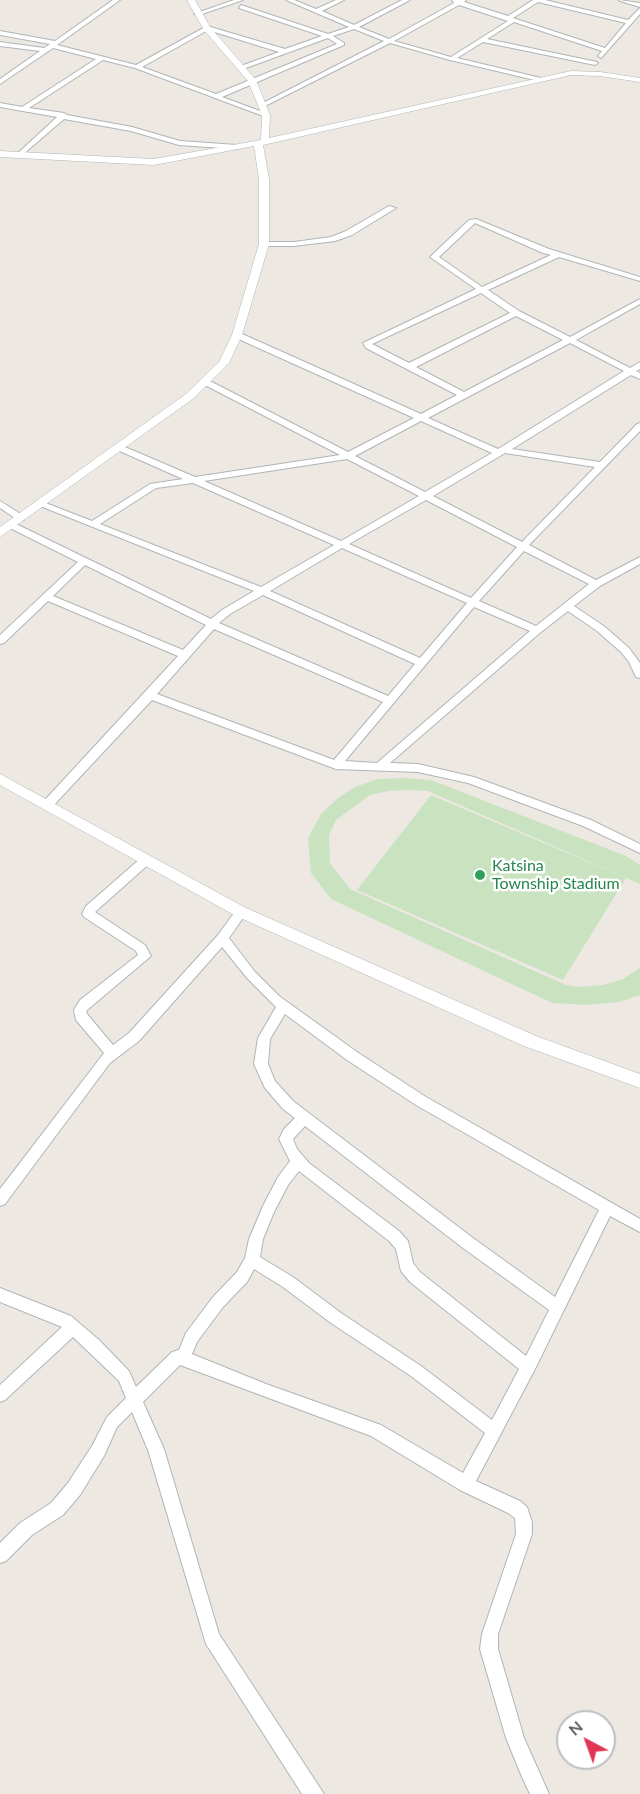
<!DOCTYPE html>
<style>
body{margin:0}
#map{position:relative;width:640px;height:1794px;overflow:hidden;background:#ede8e2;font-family:Lato,sans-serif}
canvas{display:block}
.north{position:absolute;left:556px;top:1710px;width:60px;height:60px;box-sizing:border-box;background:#fff;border:2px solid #bdbfc1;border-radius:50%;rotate:319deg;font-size:16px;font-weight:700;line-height:24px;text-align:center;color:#5b6063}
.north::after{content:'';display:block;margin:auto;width:21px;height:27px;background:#e13554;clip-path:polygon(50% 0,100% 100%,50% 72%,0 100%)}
</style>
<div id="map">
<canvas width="640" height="1794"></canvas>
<div class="north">N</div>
</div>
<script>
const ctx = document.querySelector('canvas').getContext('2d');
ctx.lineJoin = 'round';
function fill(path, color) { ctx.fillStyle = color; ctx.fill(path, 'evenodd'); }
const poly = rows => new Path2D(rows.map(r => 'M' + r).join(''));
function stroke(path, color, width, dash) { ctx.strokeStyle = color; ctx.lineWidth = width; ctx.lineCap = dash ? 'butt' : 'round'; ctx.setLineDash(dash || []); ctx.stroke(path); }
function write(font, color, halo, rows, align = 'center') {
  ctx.font = font + ' Lato,sans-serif'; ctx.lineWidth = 5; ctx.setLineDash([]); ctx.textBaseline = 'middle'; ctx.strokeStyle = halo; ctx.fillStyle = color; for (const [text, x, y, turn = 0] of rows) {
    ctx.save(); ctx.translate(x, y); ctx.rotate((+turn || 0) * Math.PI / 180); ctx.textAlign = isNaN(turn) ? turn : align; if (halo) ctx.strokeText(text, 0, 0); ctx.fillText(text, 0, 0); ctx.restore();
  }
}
fill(poly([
 [405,778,431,780,626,856,640,865,640,884,428,791,410,790,388,791,370,795,336,820,329,835,330,863,350,889,566,985,579,987,603,985,623,979,640,968,640,995,619,1002,587,1005,552,1003,331,899,311,873,308,838,321,814,338,798,355,787,378,779],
 [431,795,626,878,563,980,357,890]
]), '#c9e3c0');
const minor = poly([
 [113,0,120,0,57,45,136,65,207,26,285,49,322,36,239,8,241,5,328,34,349,27,286,0,294,0,316,9,336,0,344,0,322,11,354,25,402,0,410,0,359,27,389,39,454,3,452,0,466,0,464,2,508,16,533,0,545,0,628,20,640,8,640,14,601,58,598,56,602,51,514,22,487,39,597,62,598,63,595,65,483,42,457,58,541,78,541,80,539,81,450,60,390,43,265,106,261,106,261,104,384,41,354,29,333,36,344,43,344,45,222,97,268,114,268,116,266,117,135,68,103,60,29,108,64,113,67,115,132,127,180,141,237,145,240,147,237,149,179,145,131,131,64,119,21,156,17,156,17,154,57,117,0,107,0,103,22,107,96,59,53,48,0,84,0,79,40,51,0,46,0,42,44,48,50,44,0,35,0,31,55,41,113,0],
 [538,2,626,23,605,48,513,18,538,2],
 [459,5,508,21,451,57,394,41,459,5],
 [208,30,279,52,241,66,240,67,243,69,328,38,337,44,216,94,142,67,208,30],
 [234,0,243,0,199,15,194,14,234,0],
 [619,0,640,3,640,7,620,1,619,0],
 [389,206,396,208,352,235,335,241,294,246,264,246,260,244,264,242,294,242,331,237,346,231,389,206],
 [476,219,549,249,640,277,640,281,559,257,488,290,519,311,570,337,640,299,640,304,576,340,630,368,640,362,640,369,636,371,640,373,640,379,631,375,512,449,600,462,637,424,640,423,640,431,529,545,596,580,640,557,640,564,600,586,574,606,605,627,629,648,640,663,640,678,636,677,629,662,621,652,597,631,568,611,541,632,390,763,418,764,474,777,591,820,640,844,640,853,583,826,468,783,418,772,336,769,152,700,51,808,43,808,41,805,43,802,178,656,48,601,4,643,0,644,0,635,78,562,8,527,8,523,14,523,211,619,222,610,254,591,35,504,37,502,43,502,92,521,150,484,183,479,115,449,114,447,118,444,195,477,340,455,203,384,203,380,206,379,348,452,414,418,234,337,234,333,240,333,421,414,457,395,366,348,363,343,476,289,430,257,469,220,476,219],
 [475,223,543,253,551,255,482,287,439,257,475,223],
 [481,293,510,313,409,363,372,344,481,293],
 [516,316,563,340,464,392,416,367,516,316],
 [570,343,624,371,498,449,428,418,570,343],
 [421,421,492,453,425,492,355,456,421,421],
 [505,453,595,467,522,542,433,496,505,453],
 [347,459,419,496,341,541,204,481,347,459],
 [193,483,334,545,261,587,100,524,156,488,193,483],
 [426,500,517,547,471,598,349,544,426,500],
 [342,548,467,603,420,658,270,591,342,548],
 [524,551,589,584,536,626,479,601,524,551],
 [85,565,206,625,183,650,53,596,85,565],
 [263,595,415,664,388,696,219,623,230,614,263,595],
 [474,607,530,631,377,763,345,761,474,607],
 [214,629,383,702,334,760,157,694,214,629],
 [0,501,24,516,24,520,18,520,0,508,0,501],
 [145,857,151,861,149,864,95,912,145,945,151,956,86,1011,87,1014,113,1045,129,1033,218,935,237,909,245,909,247,912,245,915,229,938,255,972,279,996,357,1052,426,1097,640,1219,640,1232,610,1216,536,1367,476,1481,520,1501,527,1507,532,1522,532,1534,498,1634,498,1649,524,1738,549,1794,530,1794,522,1777,506,1738,480,1649,482,1634,516,1534,515,1518,508,1513,460,1490,371,1436,180,1365,143,1402,164,1449,219,1634,324,1794,302,1794,206,1644,148,1450,132,1412,117,1427,104,1456,80,1495,63,1515,32,1535,6,1561,0,1563,0,1543,20,1523,51,1503,68,1483,92,1446,107,1417,126,1398,119,1381,73,1337,5,1400,0,1402,0,1385,62,1327,0,1302,0,1288,71,1316,99,1340,129,1371,136,1387,172,1352,179,1350,186,1333,213,1297,237,1272,245,1258,249,1239,263,1206,278,1177,290,1161,279,1139,284,1129,295,1118,283,1109,265,1088,254,1064,258,1038,276,1007,247,978,222,947,139,1041,110,1063,5,1204,0,1206,0,1189,104,1053,76,1020,74,1010,80,1000,138,955,136,951,84,917,82,914,86,906,141,858,145,857],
 [285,1014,347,1060,416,1105,599,1210,555,1297,473,1238,293,1101,275,1081,268,1064,270,1039,285,1014],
 [305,1126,463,1248,549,1310,526,1356,420,1272,413,1263,408,1241,399,1231,309,1163,297,1149,293,1139,305,1126],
 [299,1171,389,1241,396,1249,401,1271,410,1282,519,1369,492,1420,421,1366,341,1313,293,1277,260,1257,263,1239,274,1212,288,1185,299,1171],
 [254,1269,283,1287,331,1323,411,1376,485,1433,463,1473,381,1425,266,1384,192,1354,197,1342,223,1307,247,1282,254,1269]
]);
const tertiary = poly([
 [187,0,195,0,210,27,256,80,270,115,269,138,571,71,600,72,640,78,640,82,600,76,571,75,263,145,269,179,269,244,242,335,229,363,194,398,0,537,0,527,186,394,219,362,232,335,259,244,259,179,254,146,154,165,0,157,0,151,154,159,261,140,262,115,248,81,204,30,187,0],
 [0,774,246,908,536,1036,640,1074,640,1088,524,1046,236,916,0,785,0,774]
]);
stroke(minor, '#b0b5b7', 2);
stroke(tertiary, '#b0b5b7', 1);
fill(minor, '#fff');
fill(tertiary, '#fff');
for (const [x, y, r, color] of [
 [480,875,6,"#2e9e5b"]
]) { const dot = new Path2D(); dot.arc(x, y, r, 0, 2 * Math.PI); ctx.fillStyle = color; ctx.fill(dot); stroke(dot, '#fff', 2); }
write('16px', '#27864d', '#fff', [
 ["Katsina",492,866],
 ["Township Stadium",492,884]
], 'left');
</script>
